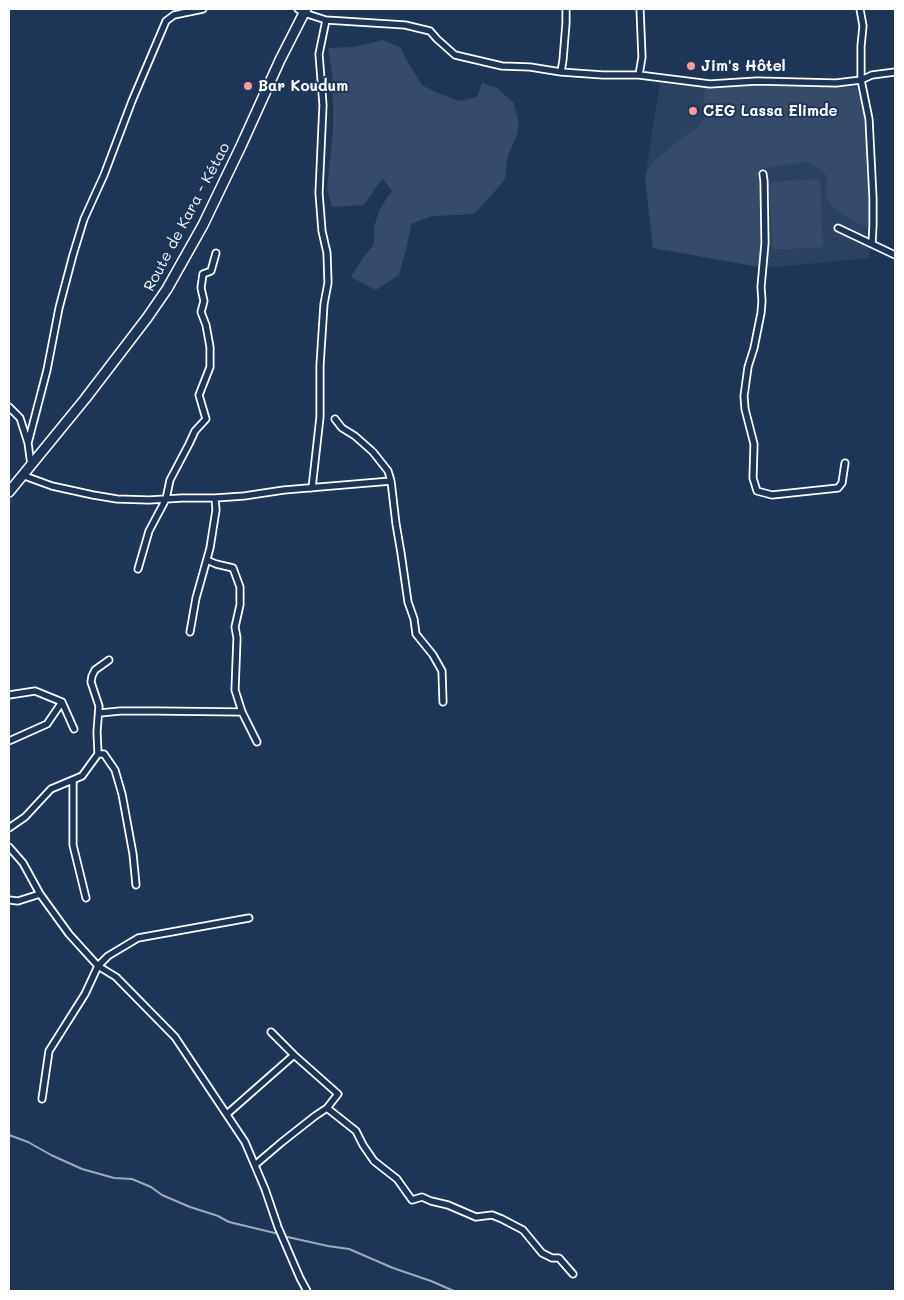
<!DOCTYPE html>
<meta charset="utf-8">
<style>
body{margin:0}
#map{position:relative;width:904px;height:1300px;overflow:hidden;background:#1d3557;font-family:Mali,sans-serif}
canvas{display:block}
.frame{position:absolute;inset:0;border:10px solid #fff;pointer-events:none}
</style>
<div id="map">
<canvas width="904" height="1300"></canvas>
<div class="frame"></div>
</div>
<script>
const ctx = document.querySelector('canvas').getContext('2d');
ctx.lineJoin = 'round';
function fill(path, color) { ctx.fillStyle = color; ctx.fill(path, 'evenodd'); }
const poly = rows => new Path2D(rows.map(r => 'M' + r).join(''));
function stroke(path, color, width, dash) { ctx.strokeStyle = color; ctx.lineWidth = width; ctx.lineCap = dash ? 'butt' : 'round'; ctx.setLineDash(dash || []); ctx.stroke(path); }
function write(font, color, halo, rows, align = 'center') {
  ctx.font = font + ' Mali,sans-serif'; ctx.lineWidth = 4; ctx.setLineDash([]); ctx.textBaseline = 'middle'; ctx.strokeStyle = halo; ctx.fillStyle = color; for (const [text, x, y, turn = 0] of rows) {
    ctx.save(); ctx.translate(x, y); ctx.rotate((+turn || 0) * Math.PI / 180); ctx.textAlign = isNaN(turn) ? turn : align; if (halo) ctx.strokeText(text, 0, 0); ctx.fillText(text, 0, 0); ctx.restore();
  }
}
fill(poly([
 [660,82,705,86,754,85,857,87,869,170,870,258,765,268,653,248,645,178]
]), '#2a4161');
fill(poly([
 [383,40,401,48,407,61,422,85,433,91,459,101,477,97,482,83,497,88,514,103,519,125,517,135,508,156,505,179,490,197,474,214,432,216,411,224,406,250,399,275,376,290,351,277,363,258,374,244,374,226,381,207,392,191,383,179,377,186,364,205,332,207,327,189,333,131,333,108,332,73,328,48,355,47],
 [754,85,857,87,864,116,869,170,869,228,849,219,834,208,826,196,827,176,819,168,807,162,761,168,760,201,765,268,653,248,645,178,651,164,681,138,701,125,706,112,703,99,705,86],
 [820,179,823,247,773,250,769,182]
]), '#364b69');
stroke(poly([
 [9,1135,28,1142,51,1155,82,1169,114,1178,132,1179,151,1187,162,1195,190,1207,218,1216,229,1222,279,1234],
 [283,1236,328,1246,349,1249,393,1268,431,1281,454,1291]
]), '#a0aab8', 2);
const street = poly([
 [298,9,304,13,326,20,405,25,430,31,437,39,455,55,502,66,530,67,561,72,603,75,639,75,710,84,757,81,836,83,861,80,872,75,895,72],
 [860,9,863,26,861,46,861,80,869,119,873,198,873,225,872,244],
 [561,72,563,60,566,23,566,9],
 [639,75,642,57,640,9],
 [763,174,764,181,765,243,761,287,762,301,761,313,754,348,748,367,744,396,745,409,754,444,753,478,757,491,772,495,838,488,842,483,845,463],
 [838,228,895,255],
 [9,407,20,418,28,443,31,465],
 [335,419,342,428,355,436,373,452,388,471,391,481,396,524,401,553,408,602,414,619,416,634,433,655,442,671,443,702],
 [28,443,47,370,59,308,73,255,84,219,104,175,132,101,166,21,174,15,203,9],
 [22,475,52,486,93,495,117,499,149,500,182,498,215,498,244,496,284,490,391,481],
 [312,488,320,417,320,365,324,304,328,283,327,253,322,231,319,193,323,105,319,54,326,20],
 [207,560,216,564,233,568,240,587,240,605,235,627,237,638,235,690,242,712,257,742],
 [138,569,149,531,166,499,170,480,189,444,195,431,206,419,199,395,210,367,210,347,206,325,201,312,204,301,201,288,203,274,211,271,216,253],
 [190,632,196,598,210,548,216,510,215,498],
 [9,695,35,691,62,702,74,729],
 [100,713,120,711,157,711,242,712],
 [9,741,47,724,62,702],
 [98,754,104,754,115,770,122,794,133,854,136,885],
 [73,780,73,845,86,898],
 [9,828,25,817,51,789,82,776,98,754,97,732,99,706,91,682,92,676,95,670,109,660],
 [9,847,23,863,40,894,69,934,98,966,116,977,175,1037,245,1142,265,1189,278,1227,300,1278,307,1291],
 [9,900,18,901,40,894],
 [42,1099,49,1051,85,994,98,966,108,956,138,938,249,918],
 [327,1108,356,1131,363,1145,374,1161,397,1179,412,1200,422,1197,431,1201,448,1205,476,1217,492,1215,502,1219,523,1230,542,1253,552,1258,559,1258,573,1274],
 [227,1114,294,1055],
 [255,1165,282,1142,315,1116,327,1108,338,1094,294,1055,271,1032]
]);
const primary = poly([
 [9,492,85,399,147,318,167,289,203,225,241,146,280,60,306,9]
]);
stroke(street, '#fff', 9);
stroke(primary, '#fff', 12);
stroke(street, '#1d3557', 5.5);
stroke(primary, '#1d3557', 9);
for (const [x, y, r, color] of [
 [691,66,5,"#ff9aa2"],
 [248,86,5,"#ff9aa2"],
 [693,111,5,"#ff9aa2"]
]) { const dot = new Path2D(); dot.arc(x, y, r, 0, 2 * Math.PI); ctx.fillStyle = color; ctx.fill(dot); stroke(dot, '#1d3557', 2); }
write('bold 15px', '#fff', '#1d3557', [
 ["Jim's Hôtel",701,66],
 ["Bar Koudum",258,86],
 ["CEG Lassa Elimde",703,111]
], 'left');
write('15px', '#fff', '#1d3557', [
 ["Route de Kara - Kétao",187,217,-62]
]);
</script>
